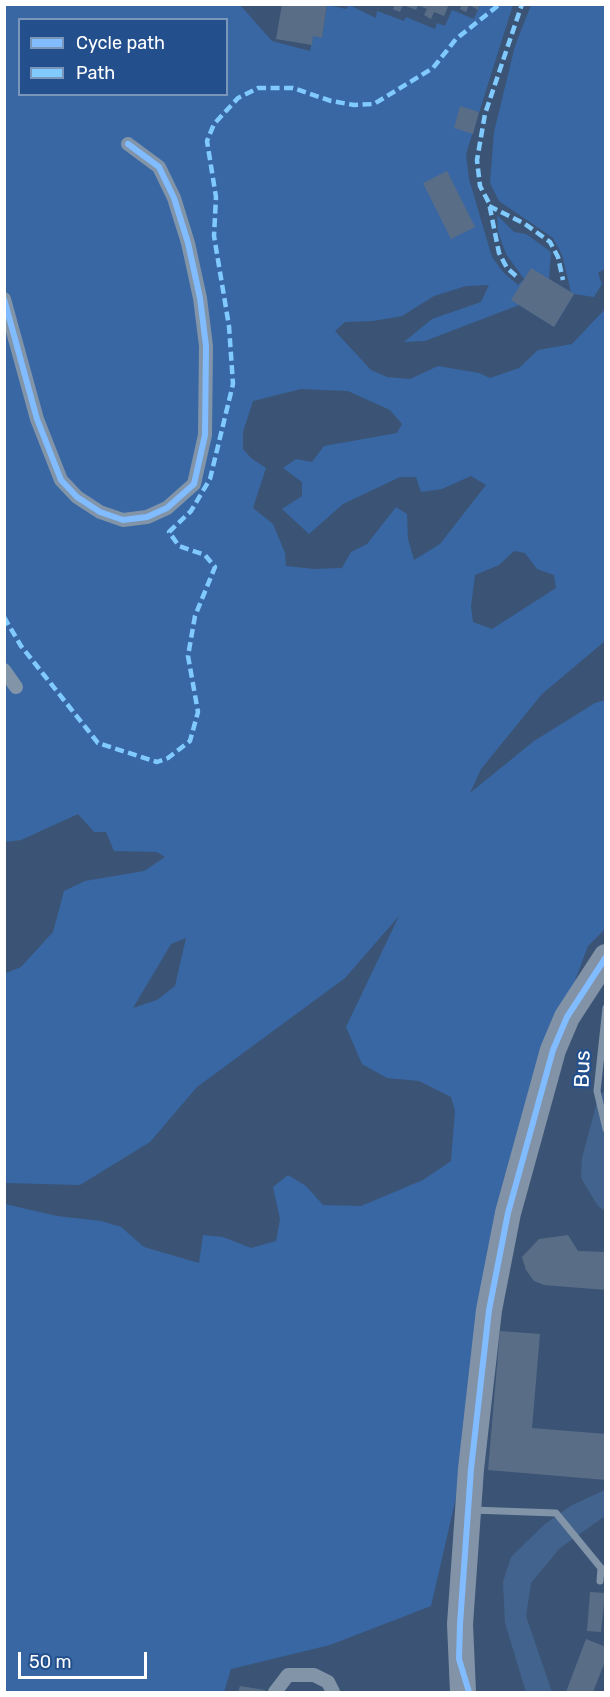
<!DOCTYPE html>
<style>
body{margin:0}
#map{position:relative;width:610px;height:1697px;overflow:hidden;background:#3b5475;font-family:Rubik,sans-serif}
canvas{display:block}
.frame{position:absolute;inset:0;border:6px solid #fff;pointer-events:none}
.legend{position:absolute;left:18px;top:18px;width:210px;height:78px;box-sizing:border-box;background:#23508d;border:2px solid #7b96bb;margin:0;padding:8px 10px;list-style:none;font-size:18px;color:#fff}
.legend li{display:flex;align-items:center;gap:12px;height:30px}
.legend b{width:30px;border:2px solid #7b96bb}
.scale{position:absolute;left:18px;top:1652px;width:129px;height:27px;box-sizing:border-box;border:3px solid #fff;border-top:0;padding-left:8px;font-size:18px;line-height:21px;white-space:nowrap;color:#fff;-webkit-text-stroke:4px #23508d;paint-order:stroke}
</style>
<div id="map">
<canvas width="610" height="1697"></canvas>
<div class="frame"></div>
<ul class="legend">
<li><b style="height:8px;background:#80bcff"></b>Cycle path</li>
<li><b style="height:8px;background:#80caff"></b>Path</li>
</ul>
<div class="scale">50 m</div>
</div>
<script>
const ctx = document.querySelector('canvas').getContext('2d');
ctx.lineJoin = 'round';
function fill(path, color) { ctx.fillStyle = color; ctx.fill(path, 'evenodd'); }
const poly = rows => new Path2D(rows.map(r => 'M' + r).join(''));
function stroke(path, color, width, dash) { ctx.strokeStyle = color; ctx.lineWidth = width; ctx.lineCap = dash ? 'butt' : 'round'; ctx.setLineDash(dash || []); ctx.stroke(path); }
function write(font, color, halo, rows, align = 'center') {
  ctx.font = font + ' Rubik,sans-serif'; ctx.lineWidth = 4.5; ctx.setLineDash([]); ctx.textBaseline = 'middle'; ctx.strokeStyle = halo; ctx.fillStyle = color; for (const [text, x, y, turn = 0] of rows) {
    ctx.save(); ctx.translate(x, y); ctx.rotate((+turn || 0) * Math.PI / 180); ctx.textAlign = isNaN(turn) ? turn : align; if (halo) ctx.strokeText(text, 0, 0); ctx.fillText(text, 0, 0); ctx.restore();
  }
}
fill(poly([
 [5,5,240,5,272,41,310,51,313,36,322,37,327,5,346,9,349,5,376,18,377,11,404,21,406,17,435,29,437,23,445,26,452,10,474,19,480,5,513,5,466,154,469,179,492,257,503,272,518,285,524,279,506,254,498,232,497,215,514,232,526,234,551,252,549,279,571,292,562,255,553,238,499,201,490,183,494,132,515,46,531,5,605,5,606,268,598,273,602,284,594,297,574,294,554,327,519,305,425,341,404,342,432,319,481,302,489,285,466,286,434,296,402,316,373,321,345,322,335,331,371,370,387,377,410,379,438,366,479,373,490,378,519,368,538,350,572,344,605,309,605,641,542,694,481,769,470,793,534,741,595,703,605,700,605,929,588,946,537,1082,464,1463,431,1606,330,1645,231,1669,224,1692,5,1692,5,1204,57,1216,101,1221,121,1227,144,1247,199,1263,203,1235,223,1237,251,1248,276,1241,280,1219,273,1187,288,1175,306,1186,323,1205,361,1206,423,1180,451,1161,455,1111,451,1097,419,1081,387,1078,362,1064,346,1027,399,916,345,978,197,1087,150,1142,80,1185,5,1183,4,971,6,973,21,967,53,932,64,891,85,881,144,871,165,857,157,852,114,851,106,832,94,832,78,814,21,840,5,842],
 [20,20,226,20,226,94,20,94],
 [301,389,348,391,390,410,402,424,397,433,324,446,312,462,296,459,283,468,302,482,302,496,282,509,309,534,343,504,400,477,416,477,421,492,442,489,471,476,486,485,440,544,414,560,408,539,407,514,396,507,367,544,351,552,342,568,314,569,286,566,285,553,273,524,253,508,266,468,251,458,243,449,243,432,253,401],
 [514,551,525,553,537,569,554,575,556,588,492,629,473,622,471,606,475,575,499,565],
 [186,938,175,986,157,1000,133,1008,171,944]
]), '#3867a3');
fill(poly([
 [605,1089,605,1211,598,1206,581,1178,582,1158,597,1102],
 [605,1490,605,1516,560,1548,531,1583,526,1616,552,1692,526,1692,505,1623,503,1582,511,1557,545,1524,572,1505]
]), '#42638d');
fill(poly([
 [282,4,327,4,322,38,313,36,312,45,276,39],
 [395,4,403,5,449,4,444,16,434,12,431,19,424,15,427,9,418,5,416,10,403,5,400,12,393,9],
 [462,4,480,4,478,10,469,5,466,12,460,9],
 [460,106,479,112,473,134,454,128],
 [447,171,475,227,451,239,423,183],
 [531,268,574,294,554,327,511,300],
 [568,1235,578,1251,606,1252,606,1290,544,1285,534,1281,526,1270,522,1257,539,1239],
 [500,1331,540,1334,532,1428,606,1434,606,1480,488,1470],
 [590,1592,605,1593,601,1632,587,1631],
 [586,1639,606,1647,606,1659,593,1692,566,1692],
 [240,1686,265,1690,265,1692,238,1692]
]), '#596d87');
stroke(poly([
 [606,1008,597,1091,606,1129],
 [472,1510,556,1513,601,1568,600,1581]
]), '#8294a8', 7);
stroke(poly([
 [4,299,37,419,61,480,77,497,100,512,123,520,147,517,167,508,194,484,205,435,206,346,200,298,188,243,174,198,159,167,128,144],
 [4,670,16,687],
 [275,1692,288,1675,314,1675,328,1682,333,1692]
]), '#8294a8', 14);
stroke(poly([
 [463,1692,460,1624,471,1469,489,1310,508,1213,553,1050,567,1017,606,957]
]), '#8293a8', 26);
stroke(poly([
 [489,206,525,224,550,242,558,257,563,280],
 [516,276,507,268,499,253,489,203,480,186,477,160,485,114,522,4],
 [4,617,21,646,98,743,157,762,168,758,190,741,198,712,188,656,195,616,215,567,205,555,179,546,169,532,191,511,210,479,233,384,229,326,214,236,216,197,207,141,214,124,238,98,258,88,293,88,331,101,354,105,374,104,433,68,456,39,500,4]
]), '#80caff', 4.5, [9, 4.5]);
stroke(poly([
 [4,299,37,419,61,480,77,497,100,512,123,520,147,517,167,508,194,484,205,435,206,346,200,298,188,243,174,198,159,167,128,144],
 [469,1692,459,1659,460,1624,471,1469,489,1310,508,1213,553,1050,567,1017,606,957]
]), '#80bcff', 6);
write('21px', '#fff', '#23508d', [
 ["Bus",583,1069,-88]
]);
</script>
